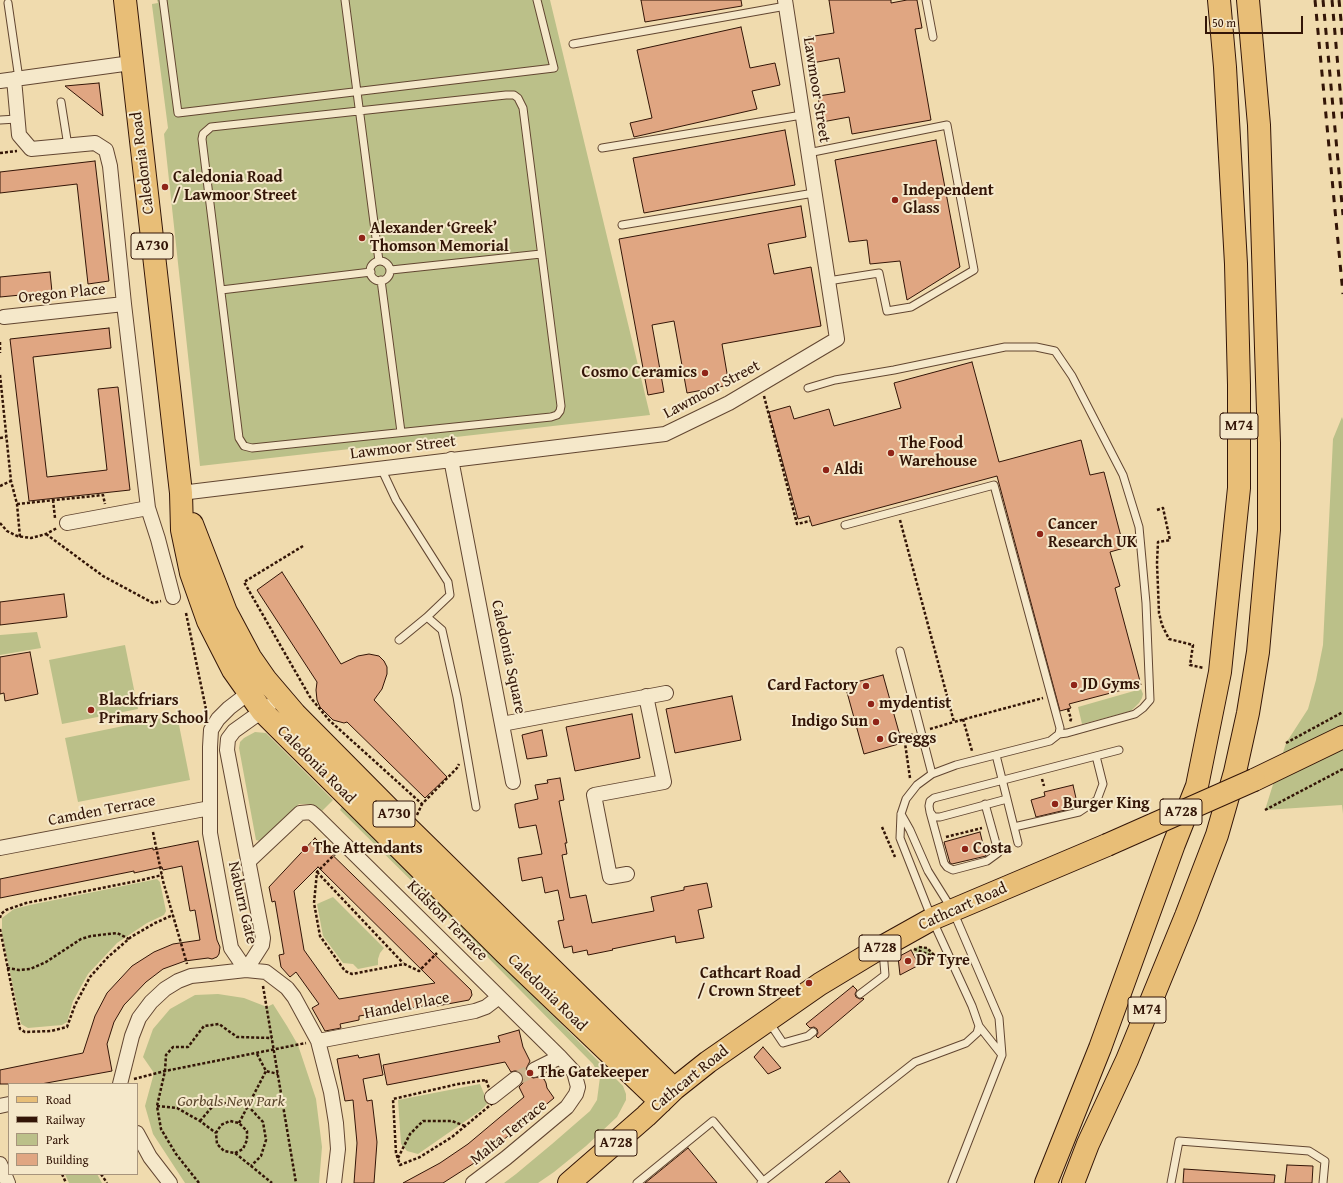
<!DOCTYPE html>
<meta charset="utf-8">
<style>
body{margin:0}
#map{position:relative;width:1343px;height:1183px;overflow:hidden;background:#f0dbae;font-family:"Gentium Book Plus",serif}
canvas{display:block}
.legend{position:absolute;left:8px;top:1083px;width:130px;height:92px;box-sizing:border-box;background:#f5e8ca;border:1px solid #a7947c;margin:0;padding:5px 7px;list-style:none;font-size:12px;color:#331507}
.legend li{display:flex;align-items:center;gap:8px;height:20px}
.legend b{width:20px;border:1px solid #a7947c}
.scale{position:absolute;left:1205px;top:16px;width:98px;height:18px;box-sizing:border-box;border:2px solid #331507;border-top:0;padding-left:5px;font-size:12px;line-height:14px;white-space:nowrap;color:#331507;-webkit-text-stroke:3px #f5e8ca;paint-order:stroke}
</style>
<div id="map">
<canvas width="1343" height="1183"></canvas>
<ul class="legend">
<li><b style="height:5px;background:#e8be77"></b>Road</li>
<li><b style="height:5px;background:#331507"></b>Railway</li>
<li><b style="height:11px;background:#bbc089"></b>Park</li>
<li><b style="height:11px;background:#e0a682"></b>Building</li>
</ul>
<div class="scale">50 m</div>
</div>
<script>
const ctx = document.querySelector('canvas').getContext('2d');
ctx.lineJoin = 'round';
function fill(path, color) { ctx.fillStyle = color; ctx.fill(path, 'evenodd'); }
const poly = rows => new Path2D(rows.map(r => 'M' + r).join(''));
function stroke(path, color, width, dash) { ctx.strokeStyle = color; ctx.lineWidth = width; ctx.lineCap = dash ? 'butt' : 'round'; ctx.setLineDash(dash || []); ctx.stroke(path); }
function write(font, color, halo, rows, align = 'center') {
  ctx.font = font + ' "Gentium Book Plus",serif'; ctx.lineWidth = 4; ctx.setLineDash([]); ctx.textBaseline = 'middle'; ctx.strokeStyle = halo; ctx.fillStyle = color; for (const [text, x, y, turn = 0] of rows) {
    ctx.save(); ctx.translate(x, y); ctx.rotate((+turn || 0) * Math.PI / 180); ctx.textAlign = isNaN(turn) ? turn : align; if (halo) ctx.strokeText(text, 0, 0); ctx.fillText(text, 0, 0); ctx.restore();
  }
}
fill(poly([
 [157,0,550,0,650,415,200,466,164,134,168,128,152,5,152,4,158,3],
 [1342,417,1343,420,1343,814,1342,805,1265,810,1286,743,1308,709,1316,680,1323,645,1333,439],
 [37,632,41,648,0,655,0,635],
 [125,645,138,709,62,724,49,660],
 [1141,689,1143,694,1142,698,1139,703,1131,711,1082,724,1078,707],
 [177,715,190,780,78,802,65,738],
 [255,732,266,733,333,800,322,811,312,804,299,804,263,842,256,840,239,748,240,742,244,738],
 [343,805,623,1086,626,1094,626,1100,617,1117,586,1146,554,1172,538,1183,504,1183,516,1174,552,1144,590,1111,597,1100,600,1077,593,1064,448,917,340,810],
 [157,879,160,882,166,911,164,915,147,923,117,943,88,974,73,1001,67,1022,62,1025,28,1028,21,1024,2,934,2,918,14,909,30,905],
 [333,897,384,948,380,953,378,959,378,965,358,969,353,964,343,963,323,936,317,904],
 [919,946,928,948,935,956,920,964,913,949],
 [218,994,244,998,267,1007,273,1004,287,1026,298,1045,316,1099,322,1147,319,1183,185,1183,153,1134,145,1106,154,1073,143,1057,153,1029,170,1009,195,995],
 [480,1084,488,1103,480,1111,418,1154,407,1151,401,1144,398,1100],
 [65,1174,97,1174,102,1183,69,1183]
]), '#bbc089');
const building = poly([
 [641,0,741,0,742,6,645,22,641,0],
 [829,0,891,0,891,3,907,0,917,0,922,28,915,29,931,120,852,134,849,117,822,122,818,96,845,92,839,58,812,63,808,37,834,33,829,0],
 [741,27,750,68,775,63,780,85,752,91,757,109,634,137,630,123,652,118,637,50,741,27],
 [99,83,103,116,65,86,99,83],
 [785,130,795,185,644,213,633,158,785,130],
 [936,140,960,267,907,300,900,261,870,264,867,240,849,242,835,160,936,140],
 [95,161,109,281,88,284,77,184,0,193,0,172,95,161],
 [801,206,806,237,768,244,774,274,811,267,821,326,722,344,729,385,687,393,674,321,652,325,664,392,648,395,619,239,801,206],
 [50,272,52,292,0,297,0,277,50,272],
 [109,328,111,348,33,357,47,477,107,470,98,389,118,387,130,490,29,501,10,339,109,328],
 [972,362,999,462,1081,440,1090,475,1104,472,1124,548,1110,552,1120,586,1115,588,1141,685,1069,704,1071,708,1060,711,997,476,812,526,809,516,798,519,769,412,790,406,794,419,829,409,834,426,901,408,894,383,972,362],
 [282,572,341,664,358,656,369,654,379,656,384,661,387,667,387,674,382,689,374,700,447,777,425,798,347,722,344,723,333,720,320,707,317,700,316,690,317,682,257,590,282,572],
 [64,594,67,617,0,625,0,602,64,594],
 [30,652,38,694,5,701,4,693,0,694,0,657,30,652],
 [883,675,902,743,864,754,845,685,883,675],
 [732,696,741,740,675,753,666,709,732,696],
 [632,714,640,758,575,771,566,727,632,714],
 [542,730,547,756,527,759,522,735,542,730],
 [560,778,564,800,559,801,567,843,565,843,567,854,562,855,570,898,586,895,592,923,654,911,651,897,684,890,684,887,707,883,712,907,698,910,704,938,676,943,675,936,612,949,613,950,588,955,587,950,573,953,572,946,564,948,558,921,564,920,558,890,545,893,542,877,522,881,518,858,542,854,536,825,519,828,515,807,515,804,538,799,535,785,548,783,547,780,560,778],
 [1073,785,1078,807,1036,817,1031,800,1045,796,1044,792,1073,785],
 [980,832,986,856,952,864,950,863,944,842,980,832],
 [315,838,471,990,472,995,469,1000,437,1006,437,1004,359,1016,359,1020,340,1024,341,1028,325,1031,312,1008,319,1004,296,972,290,977,281,967,279,955,284,954,275,901,272,902,269,887,315,838],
 [318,867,435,983,339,999,304,950,294,891,318,867],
 [198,841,217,940,220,947,219,954,217,957,212,959,208,958,185,961,163,969,146,982,124,1005,114,1022,107,1044,112,1071,41,1084,0,1084,0,1070,83,1053,95,1016,107,993,132,966,154,952,173,944,200,940,195,910,190,911,182,866,163,870,162,867,134,873,134,871,0,898,0,879,153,848,153,850,198,841],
 [911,950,919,965,900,975,898,957,911,950],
 [853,986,857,990,855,994,856,997,860,999,863,998,864,999,818,1038,816,1036,818,1033,817,1029,814,1027,810,1028,806,1024,853,986],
 [519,1030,523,1047,530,1061,526,1069,527,1074,533,1078,539,1077,544,1079,546,1083,547,1088,554,1098,479,1160,443,1183,403,1183,440,1163,468,1144,524,1097,519,1087,523,1083,523,1077,519,1071,514,1071,511,1072,505,1062,387,1085,383,1065,500,1042,498,1036,519,1030],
 [763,1047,781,1068,768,1074,754,1057,763,1047],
 [379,1054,383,1075,363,1079,367,1101,372,1100,377,1142,374,1183,354,1183,357,1143,353,1100,345,1101,337,1059,358,1055,359,1058,379,1054],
 [688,1148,717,1183,645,1183,688,1148],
 [1287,1165,1313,1166,1312,1183,1285,1183,1287,1165],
 [1184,1169,1275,1175,1274,1183,1183,1183,1184,1169],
 [840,1171,850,1183,825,1183,840,1171]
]);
fill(building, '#e0a682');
stroke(building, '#331507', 1);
stroke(poly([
 [515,1079,534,1070]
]), '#cab38d', 14, [14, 7]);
const lane = poly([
 [163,0,178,113,554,68,537,0],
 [345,0,379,261],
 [926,0,933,37],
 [8,3,19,79],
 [573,44,786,6],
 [506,95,514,95,518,98,523,108,559,390,561,406,560,411,557,415,551,417,252,448,244,446,239,438,202,139,203,134,211,127,506,95],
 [61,102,68,146],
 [0,120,17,119],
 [602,148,802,115],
 [808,153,947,125,974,270,911,307,887,311,879,273,828,281],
 [622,225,814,193],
 '370 271a10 10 0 1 1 20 0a10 10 0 1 1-20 0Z',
 [391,270,541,254],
 [381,280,401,432],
 [221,290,371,272],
 [808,388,835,380,894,370,1005,347,1036,347,1055,351,1072,376,1123,475,1139,527,1146,603,1150,700,1143,708,1135,714,1067,733,1059,734],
 [381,468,396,500,448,582,450,595,427,617],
 [399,640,427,617,442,630,457,697,476,807],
 [900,651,932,774],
 [996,755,1018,843],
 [1007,799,940,817,934,817,930,812,929,806,930,801,934,798,1119,750],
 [930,812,944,863,947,867,953,870,987,861,998,853,997,847,985,804],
 [901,814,910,830,928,871,953,911,999,1018,1002,1055],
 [1014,827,1079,812,1097,800,1103,784,1096,756],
 [860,994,885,975,883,951],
 [769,1022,783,1043,808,1036,813,1032],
 [637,1183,713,1121,763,1181],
 [761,1183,915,1062,966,1043,977,1033,979,1026,972,1006,932,919,900,838,901,814,906,799,917,785,932,774,956,765,1050,741,1059,734,1060,728,994,485,845,525],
 [952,1183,1002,1055,979,1026],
 [1171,1183,1179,1141,1309,1151,1325,1161,1323,1183]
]);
const street = poly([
 [14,79,19,135,31,149,95,143,106,150,110,166,124,304,148,508,158,539,173,597],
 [0,81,131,63],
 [4,317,124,304],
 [451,459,513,782],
 [181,493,665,434,729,403,837,339,785,0],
 [67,523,148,508],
 [255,688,229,708,218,719,211,730,210,747,210,833,231,948,246,970,262,945,263,938,227,750,228,739,234,731,269,706],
 [502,724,666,693],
 [0,848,210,808],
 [249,861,300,813,311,812,317,817,560,1057,574,1072,578,1087,576,1094,567,1107,506,1158,473,1183],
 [627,874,610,877,594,795,664,782,646,696],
 [318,1041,475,1011,486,1007,499,997],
 [534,1070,560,1057],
 [120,1084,132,1036,139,1018,151,1002,165,989,178,981,191,976,201,975,246,970,266,972,287,988,294,997,318,1041,331,1092,336,1123,338,1149,334,1183],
 [492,1097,515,1079],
 [0,1106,9,1104],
 [137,1133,150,1157,170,1183],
 [0,1164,8,1183]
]);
const primary = poly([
 [125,0,181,493,182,530,191,573,208,621,233,670,262,711,505,953,661,1102],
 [192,524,226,612,250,657,266,680,295,714,407,827,674,1089],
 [1254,780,1343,737],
 [569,1183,646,1116,674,1089,708,1062,820,984,873,952,932,919,1107,845]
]);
const highway = poly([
 [1046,1183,1100,1048,1174,844,1197,786,1220,672,1239,488,1239,385,1236,264,1225,67,1219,0],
 [1073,1183,1088,1144,1127,1060,1186,916,1217,835,1235,772,1248,713,1258,652,1269,530,1269,443,1259,125,1248,0]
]);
stroke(lane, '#624631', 9);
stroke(street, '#624631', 16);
stroke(primary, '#331507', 24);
stroke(highway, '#331507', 24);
stroke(poly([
 [0,153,17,151],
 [0,342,0,353],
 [0,375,11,481,17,504,20,537],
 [764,396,797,524,810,521],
 [0,438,6,437],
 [0,486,11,481],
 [53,500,55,518],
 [17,504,103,495,105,504],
 [1157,510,1163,508,1170,540,1158,542,1157,563,1159,613,1162,625,1169,639,1193,645,1190,665,1204,668],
 [900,520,954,722,1043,698],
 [0,523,7,531,17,536,31,538,46,534,57,528],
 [46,534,103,576,153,603,161,601],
 [303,546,244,582,310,697,329,720,422,804,457,768,459,764],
 [186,613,207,714],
 [1068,709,1071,719,1070,722],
 [963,719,972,751],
 [930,729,954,722],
 [1286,743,1343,712],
 [910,778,905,743,907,737,913,734],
 [1042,779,1044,786],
 [1265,810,1343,769],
 [417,815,422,804],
 [882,827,895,857],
 [153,832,163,881,187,964],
 [946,837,982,828],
 [336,853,317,872,314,903,320,936,345,971,352,974,404,964,419,971,437,953],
 [317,872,403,963],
 [0,918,1,914,6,910,26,903,142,880,162,875],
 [0,929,20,1029,25,1032,51,1031,67,1027,75,1005,90,977,108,957,131,937,155,923,173,915],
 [919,947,927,948,934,955,933,956],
 [914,949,933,956],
 [7,968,19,970,30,969,46,962,81,939,91,936,117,933,129,939],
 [263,986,296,1183],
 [257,1054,266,1071,278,1074],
 [134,1079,165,1071,306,1043],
 [486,1080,494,1102,452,1137,420,1157,400,1165,396,1153,393,1099,458,1084,486,1080],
 [157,1106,177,1108,200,1121,216,1133],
 [200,1121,212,1107,231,1102,248,1106,263,1122,266,1140,261,1156,251,1166],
 [239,1123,266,1071],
 [235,1153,243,1149,247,1140,247,1131,239,1123,230,1121,221,1125,216,1133,217,1144,224,1151,235,1153,272,1183],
 [398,1158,410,1134,423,1121,452,1121,465,1126],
 [62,1174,66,1183],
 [101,1174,107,1183],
 [199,1183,176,1154,161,1129,157,1106,165,1071,166,1055,173,1047,188,1047,204,1026,219,1024,237,1037,272,1038]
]), '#331507', 2.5, [3, 2]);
stroke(lane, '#f5e8ca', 7);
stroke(street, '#f5e8ca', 14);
stroke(primary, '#e8be77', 22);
stroke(highway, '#e8be77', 22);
stroke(poly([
 [1315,0,1343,294],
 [1323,0,1343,215],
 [1332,0,1343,123],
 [1339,0,1343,41]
]), '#331507', 3, [7, 7]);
const primaryBridge = poly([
 [1107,845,1254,780]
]);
stroke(primaryBridge, '#331507', 24, []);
stroke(primaryBridge, '#e8be77', 22);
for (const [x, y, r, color] of [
 [165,187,4,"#8f2418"],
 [895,200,4,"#8f2418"],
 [362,238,4,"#8f2418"],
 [705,373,4,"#8f2418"],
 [891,453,4,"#8f2418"],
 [826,470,4,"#8f2418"],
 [1040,534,4,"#8f2418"],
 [1074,685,4,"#8f2418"],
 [866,686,4,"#8f2418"],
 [871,704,4,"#8f2418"],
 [91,710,4,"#8f2418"],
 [876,722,4,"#8f2418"],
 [880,739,4,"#8f2418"],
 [1055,804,4,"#8f2418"],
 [305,849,4,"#8f2418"],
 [965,849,4,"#8f2418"],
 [908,961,4,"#8f2418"],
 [809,983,4,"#8f2418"],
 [530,1073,4,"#8f2418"]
]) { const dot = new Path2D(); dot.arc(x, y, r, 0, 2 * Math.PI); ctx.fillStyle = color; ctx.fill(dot); stroke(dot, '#f5e8ca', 1.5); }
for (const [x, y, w] of [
 [152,246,42],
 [1239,426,38],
 [1181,812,42],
 [394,814,42],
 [880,948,42],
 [1147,1010,38],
 [616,1143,42]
]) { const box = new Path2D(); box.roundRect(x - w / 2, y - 13, w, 26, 3); ctx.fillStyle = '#f5e8ca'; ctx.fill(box); stroke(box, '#331507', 1); }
write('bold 15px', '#331507', null, [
 ["A730",152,246],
 ["M74",1239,426],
 ["A728",1181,812],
 ["A730",394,814],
 ["A728",880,948],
 ["M74",1147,1010],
 ["A728",616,1143]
]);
write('16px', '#331507', '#f5e8ca', [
 ["Lawmoor Street",816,90,81],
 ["Caledonia Road",143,163,-97],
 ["Oregon Place",62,294,-6],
 ["Lawmoor Street",712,390,-28],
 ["Lawmoor Street",403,448,-7],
 ["Caledonia Square",508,657,78],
 ["Caledonia Road",316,765,45],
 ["Camden Terrace",102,811,-11],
 ["Naburn Gate",242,903,77],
 ["Cathcart Road",963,907,-24],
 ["Kidston Terrace",447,921,45],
 ["Caledonia Road",547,993,44],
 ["Handel Place",407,1006,-11],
 ["Cathcart Road",690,1079,-39],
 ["Malta Terrace",509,1133,-39]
]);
write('bold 16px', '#331507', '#f5e8ca', [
 ["Caledonia Road",173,178],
 ["/ Lawmoor Street",173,196],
 ["Independent",903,191],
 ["Glass",903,209],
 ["Alexander ‘Greek’",370,229],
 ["Thomson Memorial",370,247],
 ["Cosmo Ceramics",697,373,"right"],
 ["The Food",899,444],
 ["Warehouse",899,462],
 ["Aldi",834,470],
 ["Cancer",1048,525],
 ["Research UK",1048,543],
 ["JD Gyms",1082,685],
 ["Card Factory",858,686,"right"],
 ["Blackfriars",99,701],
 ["Primary School",99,719],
 ["mydentist",879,704],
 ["Indigo Sun",868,722,"right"],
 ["Greggs",888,739],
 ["Burger King",1063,804],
 ["The Attendants",313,849],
 ["Costa",973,849],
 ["Dr Tyre",916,961],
 ["Cathcart Road",801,974,"right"],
 ["/ Crown Street",801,992,"right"],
 ["The Gatekeeper",538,1073]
], 'left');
write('italic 16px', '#5c482e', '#f5e8ca', [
 ["Gorbals New Park",231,1102]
]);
</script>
